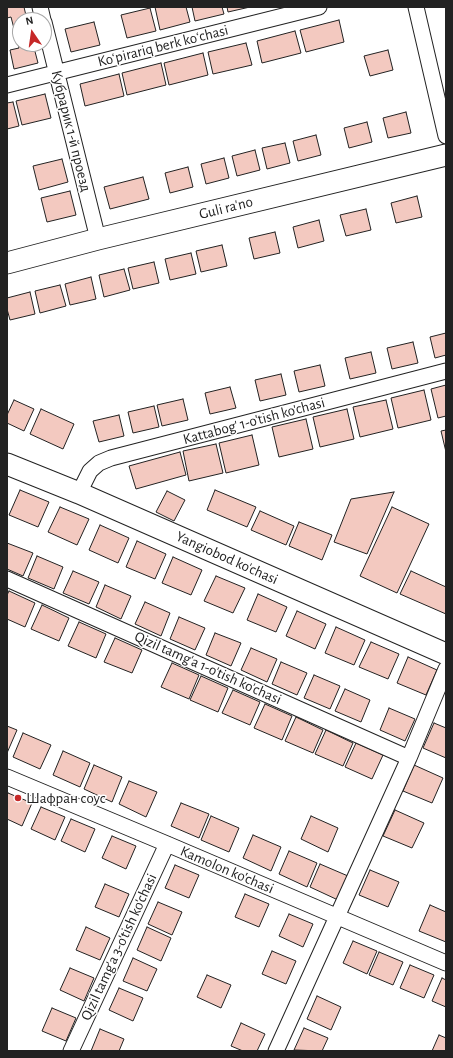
<!DOCTYPE html>
<meta charset="utf-8">
<style>
body{margin:0}
#map{position:relative;width:453px;height:1058px;overflow:hidden;background:#fff;font-family:"Alegreya Sans",sans-serif}
canvas{display:block}
.frame{position:absolute;inset:0;border:8px solid #222;pointer-events:none}
.north{position:absolute;left:12px;top:12px;width:40px;height:40px;box-sizing:border-box;background:#fff;border:1px solid #a7a7a7;border-radius:50%;rotate:347deg;font-size:11px;font-weight:700;line-height:16px;text-align:center;color:#222}
.north::after{content:'';display:block;margin:auto;width:14px;height:18px;background:#c62828;clip-path:polygon(50% 0,100% 100%,50% 72%,0 100%)}
</style>
<div id="map">
<canvas width="453" height="1058"></canvas>
<div class="frame"></div>
<div class="north">N</div>
</div>
<script>
const ctx = document.querySelector('canvas').getContext('2d');
ctx.lineJoin = 'round';
function fill(path, color) { ctx.fillStyle = color; ctx.fill(path, 'evenodd'); }
const poly = rows => new Path2D(rows.map(r => 'M' + r).join(''));
function stroke(path, color, width, dash) { ctx.strokeStyle = color; ctx.lineWidth = width; ctx.lineCap = dash ? 'butt' : 'round'; ctx.setLineDash(dash || []); ctx.stroke(path); }
function write(font, color, halo, rows, align = 'center') {
  ctx.font = font + ' "Alegreya Sans",sans-serif'; ctx.lineWidth = 3; ctx.setLineDash([]); ctx.textBaseline = 'middle'; ctx.strokeStyle = halo; ctx.fillStyle = color; for (const [text, x, y, turn = 0] of rows) {
    ctx.save(); ctx.translate(x, y); ctx.rotate((+turn || 0) * Math.PI / 180); ctx.textAlign = isNaN(turn) ? turn : align; if (halo) ctx.strokeText(text, 0, 0); ctx.fillText(text, 0, 0); ctx.restore();
  }
}
const building = poly([
 [7,7,24,7,27,20,20,20,20,44,33,44,38,63,14,69,10,50,19,48,11,17,7,18,7,7],
 [155,7,186,7,190,22,160,30,155,7],
 [192,7,222,7,224,14,195,21,192,7],
 [227,7,250,7,228,12,227,7],
 [150,8,156,31,127,38,121,15,150,8],
 [339,20,344,42,306,52,300,30,339,20],
 [94,22,100,45,71,52,65,29,94,22],
 [295,31,301,53,262,63,257,41,295,31],
 [246,43,252,65,213,74,208,52,246,43],
 [388,50,393,70,370,76,364,56,388,50],
 [203,53,208,75,169,85,164,63,203,53],
 [161,63,166,85,127,95,122,73,161,63],
 [119,74,124,96,85,106,80,84,119,74],
 [45,94,51,118,22,125,16,101,45,94],
 [13,102,19,126,7,129,7,103,13,102],
 [406,112,411,133,388,138,383,118,406,112],
 [367,122,372,142,349,148,344,128,367,122],
 [316,135,321,155,298,161,293,141,316,135],
 [285,143,290,163,267,169,262,148,285,143],
 [255,150,260,170,237,176,232,156,255,150],
 [224,158,229,178,206,184,201,164,224,158],
 [62,159,68,182,39,190,33,166,62,159],
 [188,167,193,187,170,193,165,173,188,167],
 [143,177,149,199,110,209,104,187,143,177],
 [70,191,76,215,47,222,41,198,70,191],
 [417,196,422,217,396,223,391,203,417,196],
 [366,209,371,230,346,236,340,215,366,209],
 [319,220,324,241,298,248,293,227,319,220],
 [275,232,280,253,254,259,249,238,275,232],
 [222,245,227,266,201,272,196,251,222,245],
 [191,253,196,274,170,280,165,259,191,253],
 [154,262,159,283,133,289,128,268,154,262],
 [124,269,130,290,104,297,99,275,124,269],
 [91,277,96,299,70,305,65,284,91,277],
 [60,285,66,306,40,313,35,291,60,285],
 [30,292,35,314,10,320,7,309,7,298,30,292],
 [446,333,446,355,435,358,430,337,446,333],
 [413,342,418,363,392,369,387,348,413,342],
 [371,352,376,373,350,379,345,358,371,352],
 [320,365,325,386,299,392,294,371,320,365],
 [281,374,286,395,260,401,255,380,281,374],
 [446,385,446,416,438,418,431,389,446,385],
 [230,387,236,408,210,414,205,393,230,387],
 [424,390,431,420,398,428,391,398,424,390],
 [183,399,188,420,162,426,157,405,183,399],
 [14,400,34,409,24,431,7,423,7,415,14,400],
 [386,400,393,429,360,437,353,407,386,400],
 [154,406,159,427,133,433,128,412,154,406],
 [41,409,74,424,63,449,30,434,41,409],
 [347,409,354,439,320,447,313,417,347,409],
 [119,415,124,436,99,442,93,421,119,415],
 [306,419,313,449,279,457,272,427,306,419],
 [446,430,446,452,441,431,446,430],
 [252,435,259,465,226,473,219,443,252,435],
 [216,444,223,473,189,481,183,451,216,444],
 [180,452,186,475,136,489,129,466,180,452],
 [20,490,49,502,38,527,9,515,20,490],
 [215,490,256,507,247,527,207,510,215,490],
 [167,491,185,500,174,521,156,512,167,491],
 [394,492,367,554,334,542,351,499,394,492],
 [60,507,89,519,77,545,48,532,60,507],
 [392,507,429,524,397,593,360,576,392,507],
 [260,511,294,526,286,545,251,530,260,511],
 [299,522,332,535,322,560,289,546,299,522],
 [100,525,129,538,118,563,89,550,100,525],
 [137,541,166,554,155,579,126,567,137,541],
 [7,543,33,553,23,576,7,569,7,543],
 [37,556,63,567,54,589,28,578,37,556],
 [173,557,202,570,191,595,162,583,173,557],
 [73,571,99,582,89,604,63,593,73,571],
 [411,571,446,587,446,614,400,594,411,571],
 [216,576,245,588,233,613,204,601,216,576],
 [105,585,131,596,121,619,96,607,105,585],
 [9,591,35,603,25,627,7,619,7,595,9,591],
 [258,594,287,607,276,632,247,620,258,594],
 [145,602,170,613,161,636,135,624,145,602],
 [42,605,69,618,59,641,31,629,42,605],
 [297,611,326,624,315,649,286,636,297,611],
 [179,617,205,628,195,650,170,639,179,617],
 [79,622,106,634,96,658,68,646,79,622],
 [336,627,365,640,354,665,325,653,336,627],
 [215,633,241,643,231,666,206,655,215,633],
 [115,638,142,650,132,673,104,662,115,638],
 [371,642,399,654,388,679,359,667,371,642],
 [251,648,277,659,267,682,241,670,251,648],
 [408,657,437,670,426,695,397,683,408,657],
 [281,662,307,673,297,695,272,684,281,662],
 [172,663,199,675,189,699,161,687,172,663],
 [314,675,340,686,330,709,304,698,314,675],
 [201,676,228,688,218,712,190,700,201,676],
 [345,689,370,700,361,722,335,711,345,689],
 [233,690,260,702,250,725,222,713,233,690],
 [265,704,292,716,282,740,254,728,265,704],
 [389,708,415,719,405,741,380,730,389,708],
 [296,717,323,730,313,753,285,741,296,717],
 [434,723,446,728,446,758,423,748,434,723],
 [7,726,17,730,7,753,7,726],
 [326,730,353,743,343,766,315,754,326,730],
 [23,733,51,745,40,769,13,757,23,733],
 [356,743,383,755,372,779,345,767,356,743],
 [63,751,90,763,80,787,53,775,63,751],
 [94,765,122,777,112,802,84,789,94,765],
 [414,765,443,778,432,803,403,791,414,765],
 [129,781,157,792,146,817,119,804,129,781],
 [8,793,32,803,22,826,7,819,7,795,8,793],
 [181,803,209,814,199,838,171,826,181,803],
 [41,807,65,817,55,840,31,829,41,807],
 [395,810,424,823,412,848,383,836,395,810],
 [211,816,239,828,229,852,201,840,211,816],
 [311,816,338,828,328,852,301,839,311,816],
 [71,819,95,829,85,852,61,841,71,819],
 [253,835,281,847,271,871,243,858,253,835],
 [112,836,136,846,126,869,102,858,112,836],
 [289,851,317,863,307,887,279,874,289,851],
 [320,864,348,876,338,900,310,887,320,864],
 [175,865,199,875,189,898,165,888,175,865],
 [370,870,399,882,388,907,359,895,370,870],
 [105,884,129,894,119,917,95,907,105,884],
 [245,894,269,904,259,927,235,917,245,894],
 [158,902,182,912,172,935,148,924,158,902],
 [430,905,446,912,446,942,419,931,430,905],
 [289,914,313,924,303,947,279,936,289,914],
 [86,927,110,938,100,960,76,950,86,927],
 [147,927,171,938,161,961,137,950,147,927],
 [353,941,377,951,367,974,343,963,353,941],
 [272,951,296,961,286,984,262,974,272,951],
 [379,952,403,962,393,985,369,975,379,952],
 [133,958,157,969,147,991,123,981,133,958],
 [410,965,434,975,424,998,400,988,410,965],
 [70,968,94,978,84,1001,60,990,70,968],
 [207,975,231,985,221,1008,197,997,207,975],
 [442,978,446,980,446,1007,432,1001,442,978],
 [119,988,143,998,133,1021,109,1010,119,988],
 [317,996,341,1007,331,1030,307,1019,317,996],
 [52,1008,76,1018,66,1041,42,1031,52,1008],
 [241,1023,265,1034,257,1051,243,1051,231,1046,241,1023],
 [304,1028,328,1038,322,1051,294,1050,304,1028],
 [100,1029,124,1039,119,1051,91,1051,100,1029],
 [439,1035,446,1038,446,1051,432,1051,439,1035]
]);
fill(building, '#f3c9c0');
stroke(building, '#222', 1);
const street = poly([
 [40,7,43,20],
 [416,7,446,136],
 [44,22,98,239],
 [7,85,319,7],
 [79,493,90,471,99,463,111,458,446,371],
 [7,579,409,758],
 [7,777,167,844,446,963],
 [71,1051,167,844],
 [276,1051,409,758,446,669]
]);
const secondary = poly([
 [7,263,98,239,446,155],
 [7,464,79,493,446,654]
]);
stroke(street, '#222', 17);
stroke(secondary, '#222', 23);
stroke(street, '#fff', 15);
stroke(secondary, '#fff', 21);
for (const [x, y, r, color] of [
 [18,798,4,"#c62828"]
]) { const dot = new Path2D(); dot.arc(x, y, r, 0, 2 * Math.PI); ctx.fillStyle = color; ctx.fill(dot); stroke(dot, '#fff', 1.5); }
write('15px', '#222', '#fff', [
 ["Koʻpirariq berk koʻchasi",163,46,-14],
 ["Кубрарик 1-й проезд",71,131,76],
 ["Guli ra'no",226,208,-14],
 ["Kattabog' 1-o'tish ko'chasi",254,421,-15],
 ["Yangiobod ko'chasi",227,558,24],
 ["Qizil tamg'a 1-o'tish ko'chasi",208,668,24],
 ["Kamolon ko'chasi",227,870,23],
 ["Qizil tamg'a 3-o'tish ko'chasi",119,947,-65]
]);
write('15px', '#222', '#fff', [
 ["Шафран соус",26,798]
], 'left');
</script>
